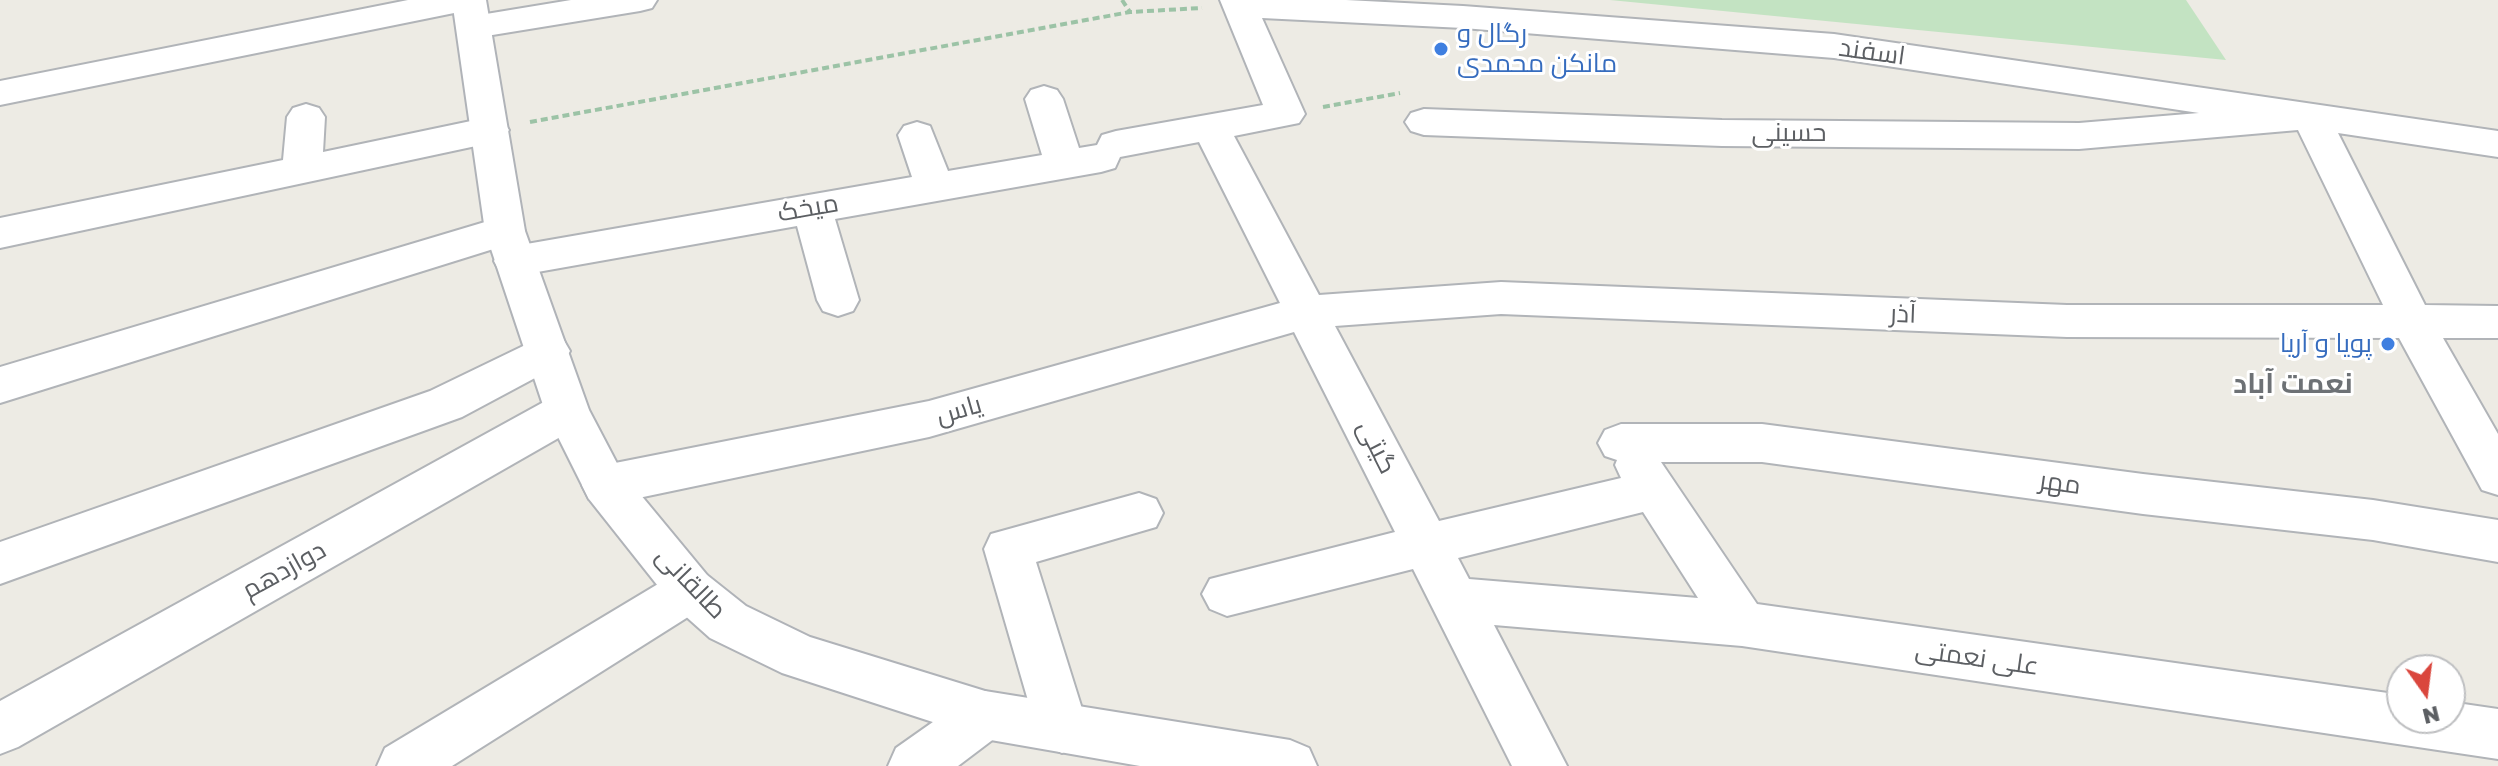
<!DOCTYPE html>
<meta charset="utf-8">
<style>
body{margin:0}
#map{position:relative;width:2498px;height:766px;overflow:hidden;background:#edebe4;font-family:"Golos Text",sans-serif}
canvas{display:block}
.north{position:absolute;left:2386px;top:654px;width:80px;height:80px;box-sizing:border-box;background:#fff;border:2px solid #bebfc1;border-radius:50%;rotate:166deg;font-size:22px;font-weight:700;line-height:32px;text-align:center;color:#5c5f63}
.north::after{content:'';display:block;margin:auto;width:28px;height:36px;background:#da463d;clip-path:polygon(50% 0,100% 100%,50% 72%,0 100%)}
</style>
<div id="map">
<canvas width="2498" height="766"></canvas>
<div class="north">N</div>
</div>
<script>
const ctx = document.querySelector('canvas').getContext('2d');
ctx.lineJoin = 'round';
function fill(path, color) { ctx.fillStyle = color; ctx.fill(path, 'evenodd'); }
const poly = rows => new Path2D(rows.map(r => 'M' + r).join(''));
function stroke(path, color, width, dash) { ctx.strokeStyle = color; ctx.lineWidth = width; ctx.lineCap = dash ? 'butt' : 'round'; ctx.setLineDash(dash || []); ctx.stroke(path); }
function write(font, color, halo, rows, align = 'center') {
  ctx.font = font + ' "Golos Text",Cairo,sans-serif'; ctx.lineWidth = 6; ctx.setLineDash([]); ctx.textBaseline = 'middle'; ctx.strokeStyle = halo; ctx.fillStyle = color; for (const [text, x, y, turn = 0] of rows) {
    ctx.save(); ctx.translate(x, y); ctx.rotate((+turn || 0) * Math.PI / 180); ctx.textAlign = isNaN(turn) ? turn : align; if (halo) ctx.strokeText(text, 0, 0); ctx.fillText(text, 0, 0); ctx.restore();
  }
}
fill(poly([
 [1611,0,2186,0,2226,60,1610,0]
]), '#c3e3c2');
const street = poly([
 [408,0,481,0,476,8,464,11,0,105,0,81,408,0],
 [571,0,657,0,652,8,640,11,474,38,461,35,456,27,461,19,474,16,571,0],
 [1220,0,1346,0,1463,6,1834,34,2498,131,2498,157,2338,133,2425,305,2498,306,2498,338,2443,338,2498,434,2498,495,2482,490,2399,338,2067,337,1501,314,1335,326,1439,521,1621,478,1615,465,1617,460,1605,456,1598,443,1605,430,1621,424,1762,424,2143,474,2373,500,2498,520,2498,562,2373,540,2143,514,1762,462,1661,462,1757,604,2402,695,2402,718,2450,718,2450,702,2498,709,2498,759,1742,646,1494,625,1567,766,1512,766,1413,569,1227,616,1210,609,1202,594,1210,579,1395,532,1294,332,929,437,605,505,589,499,582,485,589,471,605,465,929,401,1280,303,1199,142,1120,157,1115,168,1101,172,835,219,859,300,853,311,838,316,823,311,817,300,797,226,515,276,500,272,494,261,500,250,515,246,912,177,898,135,904,126,917,122,930,126,948,171,1042,155,1025,99,1031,90,1044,86,1057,90,1063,99,1079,148,1097,145,1102,135,1116,131,1263,105,1220,0],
 [1262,18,1463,28,1834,58,2199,113,2079,123,1722,120,1424,109,1411,113,1405,122,1411,131,1424,135,1722,146,2079,149,2298,130,2383,305,2067,305,1501,282,1319,295,1234,136,1299,123,1305,114,1262,18],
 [1643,512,1698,598,1469,579,1458,558,1643,512],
 [306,104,319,108,325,117,323,152,490,117,503,121,509,130,503,139,490,143,0,248,0,218,283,160,287,117,293,108,306,104],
 [505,216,519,221,525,231,519,241,0,403,0,367,505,216],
 [548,334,563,339,570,351,563,363,462,417,0,584,0,542,430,391,548,334],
 [567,393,583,398,589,411,583,424,18,747,0,754,0,701,551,398,567,393],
 [1139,493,1156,499,1163,513,1156,527,1036,562,1088,728,1080,745,1062,753,1044,745,1036,728,984,549,991,534,1139,493],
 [690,568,707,575,714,590,707,605,452,766,377,766,385,748,673,575,690,568],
 [985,691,1003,698,1011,715,1003,732,958,766,888,766,896,748,967,698,985,691]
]);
const secondary = poly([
 [452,0,486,0,525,231,589,410,621,471,707,575,746,606,810,637,985,691,1290,740,1309,748,1317,766,1140,766,985,739,782,673,710,638,673,605,589,499,545,411,485,231,452,0]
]);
stroke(street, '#b1b4b8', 4);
stroke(secondary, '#b0b3b8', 4);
stroke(poly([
 [1122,0,1130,12],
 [1323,107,1400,93],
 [530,122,1130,12,1202,8]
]), '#9cc3a6', 4, [7, 4]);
fill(street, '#fff');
fill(secondary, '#fff');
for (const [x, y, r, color] of [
 [1441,49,8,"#3f7fe0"],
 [2388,344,8,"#3f7fe0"]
]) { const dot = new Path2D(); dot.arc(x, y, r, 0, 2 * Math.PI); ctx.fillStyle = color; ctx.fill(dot); stroke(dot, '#fff', 3); }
write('26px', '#366cbe', '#fff', [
 ["رگال و",1457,34],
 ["مانکن محمدی",1457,64],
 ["پویا و آریا",2372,344,"right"]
], 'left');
write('26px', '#5c5f63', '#fff', [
 ["اسفند",1872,52,8],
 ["حسینی",1789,133],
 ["میخک",808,208,-10],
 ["آذر",1903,314,2],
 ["یاس",959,410,-16],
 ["گیتی",1377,447,63],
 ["مهر",2060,483,8],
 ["دوازدهم",284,570,-29],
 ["طالقانی",691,583,46],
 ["علی نعمتی",1977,658,8]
]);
write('bold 28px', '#6d7175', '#fff', [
 ["نعمت آباد",2293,384]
]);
</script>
